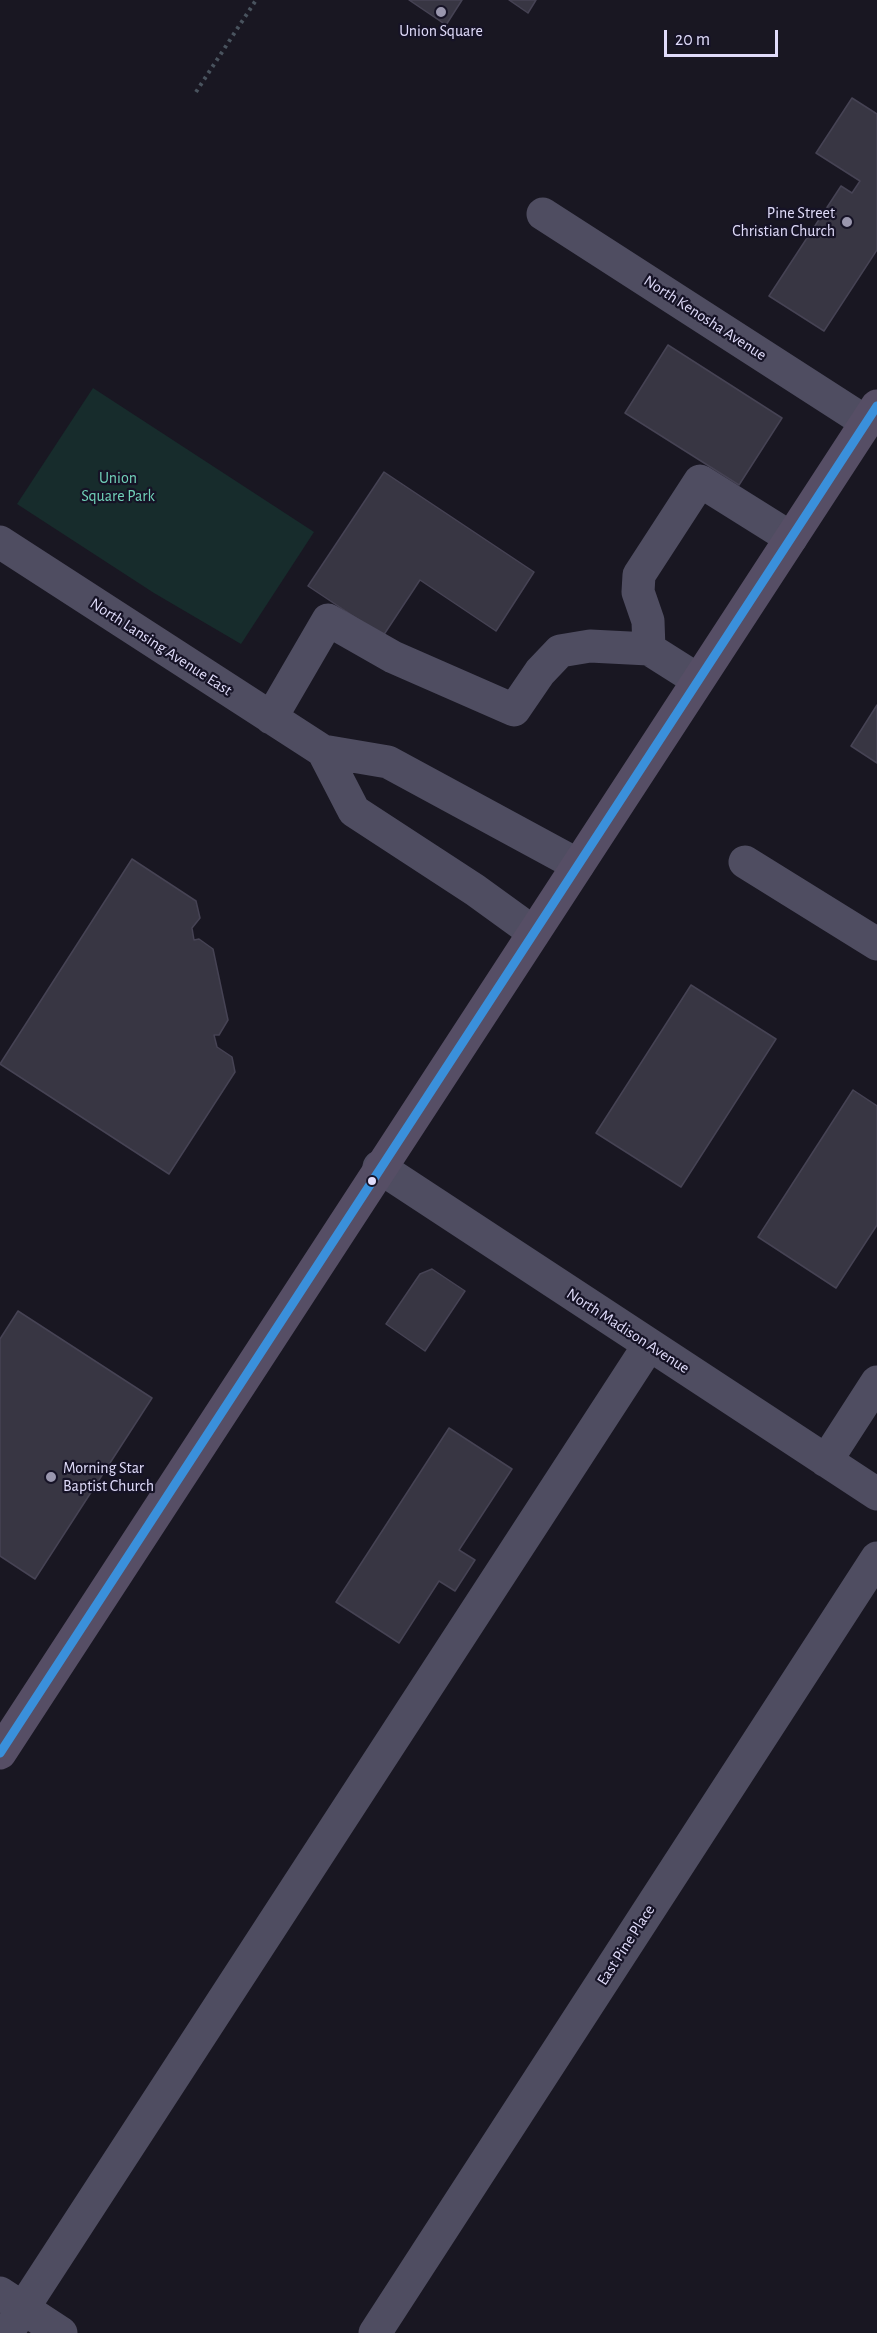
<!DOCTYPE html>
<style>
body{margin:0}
#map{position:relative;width:877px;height:2333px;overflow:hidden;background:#191722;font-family:"Alegreya Sans",sans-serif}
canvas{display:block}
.scale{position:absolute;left:664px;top:30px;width:114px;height:27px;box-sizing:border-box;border:3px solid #e0dcfa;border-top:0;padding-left:8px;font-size:18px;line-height:21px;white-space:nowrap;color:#e0dcfa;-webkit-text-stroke:4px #161326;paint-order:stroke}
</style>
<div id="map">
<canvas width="877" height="2333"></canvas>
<div class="scale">20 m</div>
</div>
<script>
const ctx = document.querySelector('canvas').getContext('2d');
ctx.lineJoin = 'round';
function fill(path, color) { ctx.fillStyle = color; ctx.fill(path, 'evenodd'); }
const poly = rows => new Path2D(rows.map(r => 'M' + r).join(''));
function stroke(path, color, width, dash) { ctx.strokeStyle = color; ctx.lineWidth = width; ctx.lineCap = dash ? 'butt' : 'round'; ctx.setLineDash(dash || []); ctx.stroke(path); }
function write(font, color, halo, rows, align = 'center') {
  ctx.font = font + ' "Alegreya Sans",sans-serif'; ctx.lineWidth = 4.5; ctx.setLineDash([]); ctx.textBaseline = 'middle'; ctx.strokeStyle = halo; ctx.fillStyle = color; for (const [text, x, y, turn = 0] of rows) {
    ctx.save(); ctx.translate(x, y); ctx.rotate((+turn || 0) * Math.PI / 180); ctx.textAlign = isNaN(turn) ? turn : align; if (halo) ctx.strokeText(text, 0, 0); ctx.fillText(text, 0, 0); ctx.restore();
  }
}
fill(poly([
 [93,388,314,532,241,644,154,593,17,504]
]), '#172c2c');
const building = poly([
 [409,0,462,0,446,25,409,0],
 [509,0,536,0,528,13,509,0],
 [852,98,877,114,877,250,824,331,769,296,841,186,852,193,860,181,816,153,852,98],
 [668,345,782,418,739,485,625,413,668,345],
 [384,472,534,572,496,631,420,580,383,636,308,586,384,472],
 [877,705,877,763,851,746,877,705],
 [132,859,196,901,200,918,192,928,194,940,199,939,213,949,228,1020,219,1035,214,1035,217,1047,232,1057,235,1072,169,1174,0,1064,132,859],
 [691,985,776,1039,681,1187,596,1133,691,985],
 [853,1090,877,1106,877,1225,836,1288,758,1237,853,1090],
 [432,1269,465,1291,425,1351,386,1324,420,1274,432,1269],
 [18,1311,152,1398,35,1579,0,1556,0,1339,18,1311],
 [449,1428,512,1469,459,1550,475,1560,455,1591,439,1581,399,1643,336,1602,449,1428]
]);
fill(building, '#383643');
stroke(building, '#464354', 1.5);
stroke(poly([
 [196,92,256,0]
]), '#49535e', 4, [3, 4.5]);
stroke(poly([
 [543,214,866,422],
 [0,542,323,751,388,762,578,865],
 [698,680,649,649,648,621,638,592,639,575,700,481,791,538],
 [271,718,328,620,393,657,514,710,540,672,560,651,590,646,649,649],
 [323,751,354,811,475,890,533,932],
 [745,862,877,944],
 [379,1167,877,1494],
 [826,1461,877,1382],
 [0,2293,61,2333],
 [7,2333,649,1345],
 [375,2333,877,1558]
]), '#4f4d61', 33);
stroke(poly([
 [0,1753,877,406]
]), '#564e65', 33);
stroke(poly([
 [0,1753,877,406]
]), '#3a90db', 9);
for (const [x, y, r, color] of [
 [441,12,6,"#9a97ae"],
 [847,222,6,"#9a97ae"],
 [372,1181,5,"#e0dcfa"],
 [51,1477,6,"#9a97ae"]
]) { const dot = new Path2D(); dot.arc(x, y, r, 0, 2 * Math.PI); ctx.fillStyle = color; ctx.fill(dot); stroke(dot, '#161326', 2); }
write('16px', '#e0dcfa', '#161326', [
 ["Union Square",441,31],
 ["Pine Street",835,213,"right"],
 ["Christian Church",835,231,"right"],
 ["Morning Star",63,1468,"left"],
 ["Baptist Church",63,1486,"left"]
]);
write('16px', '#e0dcfa', '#161326', [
 ["North Kenosha Avenue",705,318,33],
 ["North Lansing Avenue East",161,647,33],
 ["North Madison Avenue",628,1331,33],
 ["East Pine Place",626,1945,-57]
]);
write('16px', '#71d2b9', '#161326', [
 ["Union",118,478],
 ["Square Park",118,496]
]);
</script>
